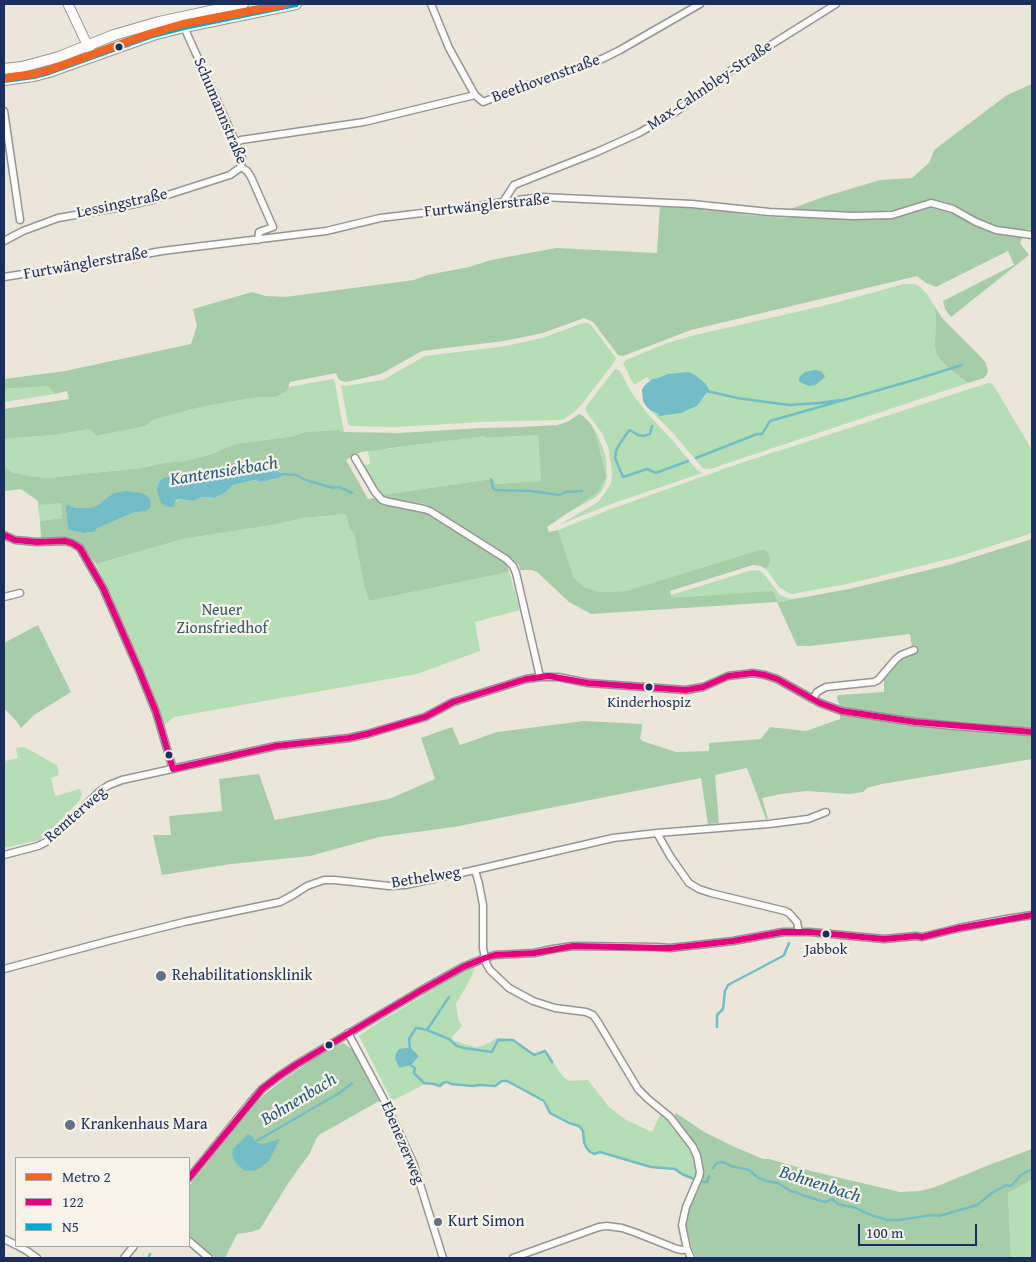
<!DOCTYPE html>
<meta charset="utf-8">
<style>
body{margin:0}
#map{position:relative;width:1036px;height:1262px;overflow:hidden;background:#ebe6da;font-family:"Gentium Book Plus",serif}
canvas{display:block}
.frame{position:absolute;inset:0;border:5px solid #1b2f5e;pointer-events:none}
.legend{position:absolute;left:15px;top:1157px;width:175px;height:90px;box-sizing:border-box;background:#f7f3e8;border:1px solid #9fa5b1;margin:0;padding:6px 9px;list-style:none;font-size:15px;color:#1b2f5e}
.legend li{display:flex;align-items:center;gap:10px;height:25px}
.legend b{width:25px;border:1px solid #9fa5b1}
.scale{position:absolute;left:858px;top:1224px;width:119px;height:22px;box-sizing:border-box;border:2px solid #1b2f5e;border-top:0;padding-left:6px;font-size:15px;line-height:18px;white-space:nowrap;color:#1b2f5e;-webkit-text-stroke:4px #f7f3e8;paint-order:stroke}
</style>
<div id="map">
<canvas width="1036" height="1262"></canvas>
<div class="frame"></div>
<ul class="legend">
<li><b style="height:6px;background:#f26522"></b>Metro 2</li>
<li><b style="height:6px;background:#e5007d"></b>122</li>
<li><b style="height:6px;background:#00a9ce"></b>N5</li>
</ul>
<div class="scale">100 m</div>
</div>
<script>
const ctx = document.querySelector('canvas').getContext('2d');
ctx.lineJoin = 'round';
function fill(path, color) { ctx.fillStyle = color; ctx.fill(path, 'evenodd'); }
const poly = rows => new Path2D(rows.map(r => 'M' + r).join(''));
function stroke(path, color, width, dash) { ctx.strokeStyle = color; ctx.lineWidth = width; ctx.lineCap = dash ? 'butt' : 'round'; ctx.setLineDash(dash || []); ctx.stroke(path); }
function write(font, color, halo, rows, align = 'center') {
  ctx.font = font + ' "Gentium Book Plus",serif'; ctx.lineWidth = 4.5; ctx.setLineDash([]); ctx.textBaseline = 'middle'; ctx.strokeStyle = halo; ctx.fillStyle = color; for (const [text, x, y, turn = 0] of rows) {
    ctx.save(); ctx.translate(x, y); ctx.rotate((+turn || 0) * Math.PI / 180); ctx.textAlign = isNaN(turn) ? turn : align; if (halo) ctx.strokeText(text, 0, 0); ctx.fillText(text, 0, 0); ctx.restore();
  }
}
fill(poly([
 [904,284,915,284,920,287,927,294,935,307,936,325,948,368,968,383,710,469,704,469,700,465,671,431,650,410,659,415,681,413,697,406,709,391,668,374,658,378,652,379,650,381,647,377,634,385,623,363,626,360,667,343,691,336,831,304],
 [583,323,588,323,591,325,616,358,615,361,582,404,573,413,564,419,557,420,482,422,395,427,350,426,348,424,341,385,346,386,383,380,425,356,506,346,542,338],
 [616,369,620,371,631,392,647,413,673,441,697,470,702,473,614,503,559,525,598,502,607,490,611,483,612,472,608,447,602,433,587,413,585,408,614,370],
 [333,379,335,383,344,432,338,430,304,432,294,436,235,444,209,455,184,461,163,463,142,468,82,474,49,478,29,476,11,472,4,466,4,439,54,435,90,429,96,436,146,426,151,420,201,407,258,397,276,397,287,391,288,387],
 [988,383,991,383,994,386,1032,450,1032,533,957,557,847,584,791,594,785,591,779,587,766,569,770,563,770,558,627,591,600,592,586,588,574,578,558,530,611,509,735,465],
 [49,386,55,394,4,402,4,389],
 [591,424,598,435,606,457,607,476,605,485,601,492,596,497,559,518,597,493,599,448,596,435],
 [485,435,486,438,538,435,541,481,495,484,494,479,491,479,381,495,363,465,370,464,368,451,387,443,388,449],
 [61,502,62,518,40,521,38,505],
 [346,514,350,530,354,534,364,585,369,601,509,572,520,610,475,622,480,651,417,674,174,717,164,725,154,694,129,636,96,564,183,539,272,525,303,518],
 [755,570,760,571,764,574,780,595,788,598,795,599,777,602,672,599,671,595,749,571],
 [24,747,57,765,59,775,51,778,55,796,80,789,82,794,80,800,61,820,39,840,4,848,4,761,18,758,16,748],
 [475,966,472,976,456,1004,458,1019,462,1026,452,1037,453,1040,467,1045,477,1047,485,1045,497,1038,512,1039,534,1054,545,1050,564,1078,570,1081,588,1080,609,1107,626,1120,652,1132,661,1113,670,1120,693,1150,697,1172,696,1180,682,1174,675,1169,651,1167,620,1157,613,1156,600,1152,594,1154,590,1152,586,1147,584,1142,583,1131,579,1126,574,1123,569,1123,550,1113,544,1101,522,1089,507,1082,502,1081,495,1086,479,1085,473,1086,451,1084,447,1082,443,1083,440,1086,427,1083,392,1101,359,1036,374,1025,459,974],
 [1032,1180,1032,1258,1011,1258,1008,1193]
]), '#b6deb5');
fill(poly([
 [1032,84,1032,230,1026,229,1020,243,1029,255,951,317,945,309,943,301,1014,265,1008,251,936,287,926,283,917,276,691,330,623,356,618,355,593,322,584,318,543,333,504,341,422,351,381,374,346,382,339,380,336,373,290,382,287,391,276,397,258,397,201,407,152,420,146,426,96,436,90,429,54,435,4,439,4,409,69,399,67,391,55,394,48,386,4,389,4,379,65,371,191,344,197,326,193,309,252,292,266,296,285,297,414,280,427,275,469,267,491,260,556,248,657,253,660,204,715,209,748,215,791,218,788,210,823,197,880,180,912,178,929,163,934,150,1007,95],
 [935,307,942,318,979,355,986,363,988,370,987,374,984,378,968,383,948,368,937,355,935,347,936,325],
 [579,414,583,416,591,424,596,435,606,477,597,493,547,527,549,532,558,530,574,578,586,588,600,592,627,591,760,550,764,550,768,553,770,558,770,563,766,569,761,566,753,565,670,591,672,598,773,591,778,602,849,589,949,565,1032,539,1032,759,882,784,867,788,863,792,850,794,806,791,781,794,762,798,768,819,766,819,747,768,715,775,719,823,708,824,701,778,454,827,379,837,310,856,231,864,162,875,153,835,171,835,169,816,222,811,219,779,259,774,275,820,389,799,435,779,421,738,452,727,460,745,497,732,584,721,642,724,642,729,640,738,642,741,676,752,709,751,709,743,761,739,770,727,806,731,840,719,840,706,838,702,837,697,839,695,884,692,884,678,895,664,904,657,913,654,910,634,810,646,797,646,777,602,591,614,569,602,537,572,532,570,520,570,519,565,512,558,433,508,425,504,385,498,381,495,491,479,494,479,495,484,541,481,538,435,486,438,485,436,361,452,346,460,368,499,375,498,379,502,385,504,422,512,430,515,506,563,509,572,369,601,364,585,354,534,350,530,346,514,303,518,272,525,183,539,96,564,82,545,72,540,61,538,41,538,40,521,62,518,61,503,38,505,38,501,21,489,4,491,4,466,11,472,29,476,49,478,82,474,142,468,163,463,184,461,209,455,235,444,294,436,304,432,338,430,344,432,399,433,481,428,521,427,557,425,567,422],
 [237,469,278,471,281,472,281,477,279,478,261,482,254,480,233,485,226,492,215,498,203,497,192,501,180,499,175,502,185,475,210,474,223,470],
 [106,498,137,512,123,517,98,528,94,532,83,533,68,530,66,507,73,507,76,508,90,508,98,505],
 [38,625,71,692,34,715,21,728,17,722,4,708,4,643],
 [342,1043,345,1044,353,1050,379,1101,319,1135,316,1139,310,1153,289,1182,260,1229,251,1232,237,1234,225,1258,216,1258,189,1236,189,1186,250,1109,265,1094,283,1080,316,1057],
 [676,1113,706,1133,737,1148,763,1159,769,1159,815,1172,900,1192,920,1191,935,1187,989,1165,1032,1149,1032,1180,1008,1193,1011,1258,697,1258,692,1249,686,1224,687,1214,701,1182,701,1173,697,1149,675,1116]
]), '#a7cda8');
fill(poly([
 [815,370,821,371,825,376,824,378,815,385,809,386,802,383,799,381,799,378,801,375,805,372],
 [689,372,695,375,706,384,709,390,697,406,681,413,659,416,658,414,650,410,646,406,643,401,642,390,644,386,652,379,658,378,668,374],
 [237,469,278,471,282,474,281,477,279,478,261,482,254,480,233,485,226,492,215,498,203,497,192,501,180,499,176,500,173,507,167,507,161,503,157,491,157,488,159,482,163,478,173,476,210,474,223,470],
 [126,491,141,493,146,495,150,499,151,503,150,508,145,511,137,512,123,517,98,528,94,532,83,533,68,530,66,510,66,507,68,505,76,508,90,508,98,505,106,498,115,493],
 [406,1048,412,1049,419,1056,411,1065,399,1068,395,1058,396,1054,399,1049],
 [248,1134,253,1137,255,1142,262,1144,280,1139,269,1161,257,1170,245,1171,235,1162,232,1154,233,1151,232,1150]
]), '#73bdc7');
stroke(poly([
 [707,391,737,398,789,405,820,403,840,400],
 [652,426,650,434,644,436,638,435,630,430,627,433,619,445,616,451,615,458,623,477,647,469,656,473,688,461],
 [696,458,757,434,762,434,770,421,914,380,962,365],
 [280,474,296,475,306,480,333,488,339,487,352,493],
 [491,479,493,488,495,490,530,491,560,495,565,492,582,491],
 [717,1027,717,1015,723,1009,725,991,728,985,781,957,784,955,789,943],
 [427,1030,449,997],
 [409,1051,410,1049,409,1039,416,1028,418,1028,427,1030,449,1039,457,1046,464,1048,492,1052,498,1040,513,1040,534,1055,545,1051,552,1062],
 [409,1064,415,1068,414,1073,424,1083,434,1084,440,1086,443,1083,447,1082,451,1084,473,1086,479,1085,495,1086,502,1081,507,1081,522,1089,544,1101,550,1113,569,1123,579,1126,583,1131,584,1142,586,1147,590,1152,594,1154,600,1152,651,1167,675,1169,682,1174,696,1180],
 [253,1143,341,1092,352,1083],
 [713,1168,717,1163,723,1162,731,1166,749,1170,757,1177,766,1181,778,1183,792,1192,796,1192,802,1195,825,1202,832,1199,838,1204,856,1208,868,1214,887,1220,898,1220,933,1215,939,1216,977,1205,992,1193,1006,1185,1010,1186,1012,1185,1021,1175,1032,1169],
 [701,1182,707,1182,709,1176],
 [148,1258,150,1254]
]), '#73bdc7', 2.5);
const street = poly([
 [431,4,449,48,475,95],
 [184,27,236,143,242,158,241,167],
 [4,111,20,220],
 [236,143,241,140,364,122,475,95,483,102,522,87,579,68,604,58,620,50,700,4],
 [241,167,247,171,251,177,273,227,259,232,258,240],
 [503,202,514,185,597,152,639,133,677,111,734,68,836,4],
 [4,241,23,231,58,218,121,207,152,200,230,175,241,167],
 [4,277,113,260,162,251,326,231,380,218,473,207,503,202,541,197,692,204,769,212,853,216,892,215,931,203,953,209,976,222,996,230,1032,235],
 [355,458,375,492,382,500,389,502,424,509,430,511,506,559,513,566,516,573,540,677],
 [4,535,15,540,37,542,65,541,72,543,80,548,103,588,139,670,156,712,173,769],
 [4,597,20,593],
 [813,699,817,692,826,687,874,682,878,680,896,659,901,655,914,650],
 [657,833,670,856,689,883,699,889,711,893,785,911,789,913,797,922,799,932],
 [4,855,38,846,46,842,54,836,100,791,109,785,122,780,276,746,349,738,367,734,425,717,453,702,526,679,540,677,558,677,588,683,686,690,703,687,728,676,753,673,765,675,777,679,820,703,842,711,915,722,955,726,1032,732],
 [475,870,479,884,483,905,483,948,486,963,490,970,509,988,533,1001,555,1008,586,1012,593,1015,598,1022,638,1089,648,1099,670,1117,693,1147,697,1156,700,1172,699,1177,686,1207,682,1225,687,1249,691,1258],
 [4,969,112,940,184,922,280,902,293,895,307,886,324,880,335,880,389,886,405,885,475,870,613,838,657,833,769,824,808,819,826,812],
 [348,1033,385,1102,414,1165,443,1258],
 [189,1178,250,1103,262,1089,279,1076,297,1064,420,991,463,967,485,958,495,955,534,953,553,949,573,946,656,947,670,948,733,941,783,932,810,932,884,939,916,936,922,937,959,928,1006,919,1032,915],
 [4,1239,16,1245],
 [189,1241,209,1258],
 [18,1246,27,1251,37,1258],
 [124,1258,134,1246],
 [513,1258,599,1227,607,1226,622,1228,634,1232,677,1249,682,1250,687,1249]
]);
const secondary = poly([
 [68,4,93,57]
]);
const primary = poly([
 [4,69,22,67,59,57,114,35,159,22,243,4],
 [4,80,34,76,49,72,153,35,184,27,296,4]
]);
stroke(street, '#949596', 9);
stroke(secondary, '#949596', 11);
stroke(primary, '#949596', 12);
stroke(street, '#fcfbf9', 6);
stroke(secondary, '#fcfbf9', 9);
stroke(primary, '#fcfbf9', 10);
stroke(poly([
 [4,535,15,540,37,542,65,541,72,543,80,548,103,588,139,670,156,712,173,769,276,746,349,738,367,734,425,717,453,702,526,679,549,676,588,683,686,690,703,687,728,676,753,673,765,675,777,679,820,703,842,711,915,722,1032,732],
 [189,1178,262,1089,279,1076,297,1064,420,991,463,967,485,958,495,955,534,953,573,946,670,948,733,941,783,932,810,932,884,939,916,936,922,937,959,928,1032,915]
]), '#e5007d', 6);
stroke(poly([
 [4,80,34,76,49,72,153,35,184,27,296,4]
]), '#00a9ce', 6);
stroke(poly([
 [4,78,34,74,49,70,152,33,183,24,285,4]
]), '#f26522', 8);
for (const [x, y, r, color] of [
 [119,47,4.5,"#1b2f5e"],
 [649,687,4.5,"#1b2f5e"],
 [169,755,4.5,"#1b2f5e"],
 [826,934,4.5,"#1b2f5e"],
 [161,976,6,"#646f89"],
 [329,1045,4.5,"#1b2f5e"],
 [70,1125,6,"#646f89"],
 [438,1222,5,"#646f89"]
]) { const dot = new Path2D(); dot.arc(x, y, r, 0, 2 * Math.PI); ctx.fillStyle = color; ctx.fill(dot); stroke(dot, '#f7f3e8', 2); }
write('15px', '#1b2f5e', '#f7f3e8', [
 ["Kinderhospiz",649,703],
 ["Jabbok",826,950]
]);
write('16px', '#1b2f5e', '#f7f3e8', [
 ["Beethovenstraße",546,79,-20],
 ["Max-Cahnbley-Straße",710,86,-34],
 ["Schumannstraße",220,111,67],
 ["Lessingstraße",122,204,-12],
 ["Furtwänglerstraße",487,206,-6],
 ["Furtwänglerstraße",86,264,-10],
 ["Remterweg",76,815,-41],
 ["Bethelweg",426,878,-9],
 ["Ebenezerweg",402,1143,67]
]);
write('16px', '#37596c', '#f7f3e8', [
 ["Neuer",222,611],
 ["Zionsfriedhof",222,629]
]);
write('16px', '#1b2f5e', '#f7f3e8', [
 ["Rehabilitationsklinik",172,976],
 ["Krankenhaus Mara",81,1125],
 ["Kurt Simon",448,1222]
], 'left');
write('italic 18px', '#285b80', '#f7f3e8', [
 ["Kantensiekbach",224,472,-9],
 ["Bohnenbach",299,1100,-31],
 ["Bohnenbach",820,1185,18]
]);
</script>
